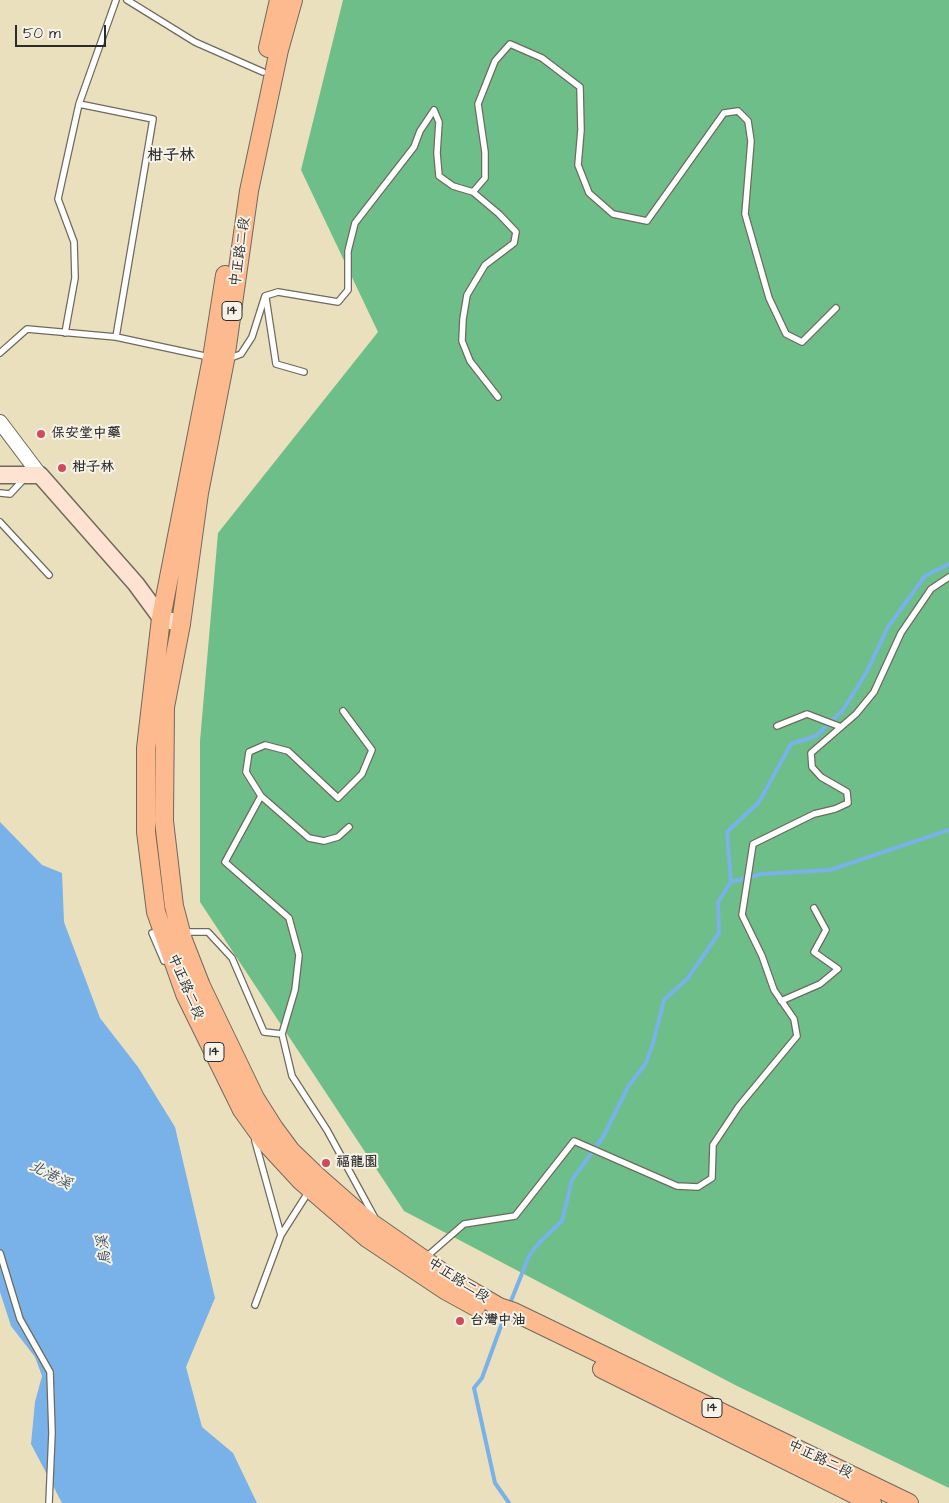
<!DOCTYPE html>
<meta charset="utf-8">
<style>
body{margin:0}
#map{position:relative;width:949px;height:1503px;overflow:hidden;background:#ebe0be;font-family:"Architects Daughter",sans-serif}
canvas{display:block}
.scale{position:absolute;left:15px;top:25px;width:91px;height:22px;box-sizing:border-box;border:2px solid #2b2b2b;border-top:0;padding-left:6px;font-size:15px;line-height:18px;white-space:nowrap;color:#2b2b2b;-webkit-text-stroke:4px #f7f3e8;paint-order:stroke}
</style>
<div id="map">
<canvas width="949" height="1503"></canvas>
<div class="scale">50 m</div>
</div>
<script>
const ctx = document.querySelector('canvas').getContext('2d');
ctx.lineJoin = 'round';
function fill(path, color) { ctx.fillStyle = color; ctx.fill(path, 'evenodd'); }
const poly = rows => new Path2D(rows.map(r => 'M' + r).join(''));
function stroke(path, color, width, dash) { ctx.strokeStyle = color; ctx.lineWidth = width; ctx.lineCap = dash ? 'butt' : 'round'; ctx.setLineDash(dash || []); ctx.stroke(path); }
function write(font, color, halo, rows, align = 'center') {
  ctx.font = font + ' "Architects Daughter","LXGW WenKai TC",sans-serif'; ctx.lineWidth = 4; ctx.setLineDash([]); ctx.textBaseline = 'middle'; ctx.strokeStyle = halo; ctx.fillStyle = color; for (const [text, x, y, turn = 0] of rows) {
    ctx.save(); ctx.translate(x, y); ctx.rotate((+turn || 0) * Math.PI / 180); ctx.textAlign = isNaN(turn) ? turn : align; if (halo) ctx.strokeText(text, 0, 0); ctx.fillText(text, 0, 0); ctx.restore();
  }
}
fill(poly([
 [343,0,949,0,949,1488,737,1386,404,1211,200,902,200,741,218,533,378,332,301,170]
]), '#6ebe89');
fill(poly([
 [0,822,42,865,62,873,64,922,100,1018,138,1067,175,1127,215,1298,186,1367,202,1427,233,1453,257,1503,62,1503,31,1444,35,1402,42,1376,35,1357,11,1326,0,1292]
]), '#79b1e9');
stroke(poly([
 [731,882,761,874,830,870,949,830],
 [509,1306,529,1256,539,1243,562,1221,572,1180,603,1137,628,1087,646,1063,653,1043,664,1000,688,978,719,933,718,902,731,882,727,832,759,802,791,744,816,736,843,710,866,673,888,627,925,576,949,564],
 [505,1315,482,1378,474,1388,495,1483,509,1503]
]), '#79b1e9', 4);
const service = poly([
 [116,0,79,104,153,119,116,337],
 [127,0,195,42,263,72],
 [473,192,499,214,516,232,514,243,485,265,467,295,463,319,462,341,470,361,498,397],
 [266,298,276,364,304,372],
 [65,333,75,278,74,242,58,199,79,104],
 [0,353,27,329,116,337,209,357],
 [228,359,241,354,252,337,265,296,278,292,338,302,348,290,348,251,355,223,414,147,420,131,434,110,439,122,437,153,439,176,453,186,473,192,485,178,485,152,478,104,495,61,510,44,542,58,580,87,581,130,578,165,589,193,613,214,647,221,724,113,738,111,748,121,751,141,745,214,769,298,786,334,802,342,836,308],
 [0,493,10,494,24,479],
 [0,522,49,575],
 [343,711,372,750,362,774,338,798,288,751,265,745,249,752,246,772,261,796,225,862,289,918,299,955,295,990,282,1034,292,1076,327,1130,376,1220],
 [777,726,807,714,841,727],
 [261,796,309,838,324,841,338,837,349,827],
 [184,932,208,932,232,958,264,1032,282,1034],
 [160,933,152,933,164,961],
 [781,1001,820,984,838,969,814,952,826,930,814,908],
 [255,1141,281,1235],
 [0,1253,20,1319,50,1372,52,1433,49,1503],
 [425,1258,464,1224,515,1216,574,1141,677,1186,698,1187,712,1178,713,1145,739,1106,797,1036,794,1019,774,990,762,956,742,915,753,844,814,814,835,809,848,803,847,792,821,777,812,767,811,753,856,714,874,692,901,633,931,589,949,577],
 [255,1305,281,1235,309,1191]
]);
const tertiary = poly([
 [0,422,40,475]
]);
const secondary = poly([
 [0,475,40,475,136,584,161,618,181,624]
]);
const primary = poly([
 [293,0,279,50,249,191,225,360,199,493,181,624,165,707,164,821,174,906,183,940,201,986,255,1098,274,1128,291,1151,317,1176,367,1220,456,1282,499,1307,514,1312,909,1503],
 [268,48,279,0],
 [225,275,212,358,161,618,146,748,146,832,156,912,185,994,242,1110,265,1142,301,1181,367,1238,445,1290,476,1307],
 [602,1369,872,1503]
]);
stroke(service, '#6e6a5e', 8);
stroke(tertiary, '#6e6a5e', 16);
stroke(secondary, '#6e6a5e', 19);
stroke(primary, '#6e6a5e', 20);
stroke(service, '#fff', 5.5);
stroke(tertiary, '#fff', 14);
stroke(secondary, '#fee3d2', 16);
stroke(primary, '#fcba8e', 18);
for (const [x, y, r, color] of [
 [41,434,5,"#d1495b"],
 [62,468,5,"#d1495b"],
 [326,1163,5,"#d1495b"],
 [460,1321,5,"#d1495b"]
]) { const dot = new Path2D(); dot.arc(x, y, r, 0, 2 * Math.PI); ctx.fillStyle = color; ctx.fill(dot); stroke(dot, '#f7f3e8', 2); }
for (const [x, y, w] of [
 [232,311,20],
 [214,1052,20],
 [712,1408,20]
]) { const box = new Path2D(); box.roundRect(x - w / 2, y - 9.5, w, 19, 4); ctx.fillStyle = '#f7f3e8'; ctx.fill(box); stroke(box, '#2b2b2b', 1); }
write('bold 12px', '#2b2b2b', null, [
 ["14",232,311],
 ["14",214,1052],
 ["14",712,1408]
]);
write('14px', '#2b2b2b', '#f7f3e8', [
 ["中正路二段",241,252,-82],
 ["中正路二段",185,987,67],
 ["中正路二段",458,1281,33],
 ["中正路二段",820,1460,26]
]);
write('bold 14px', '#2b2b2b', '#f7f3e8', [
 ["保安堂中藥",51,434],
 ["柑子林",72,468],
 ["福龍園",336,1163],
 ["台灣中油",470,1321]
], 'left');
write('italic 15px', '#425364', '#f7f3e8', [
 ["北港溪",50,1176,27],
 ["烏溪",105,1250,-97]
]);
write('bold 16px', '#2b2b2b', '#f7f3e8', [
 ["柑子林",171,157]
]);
</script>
